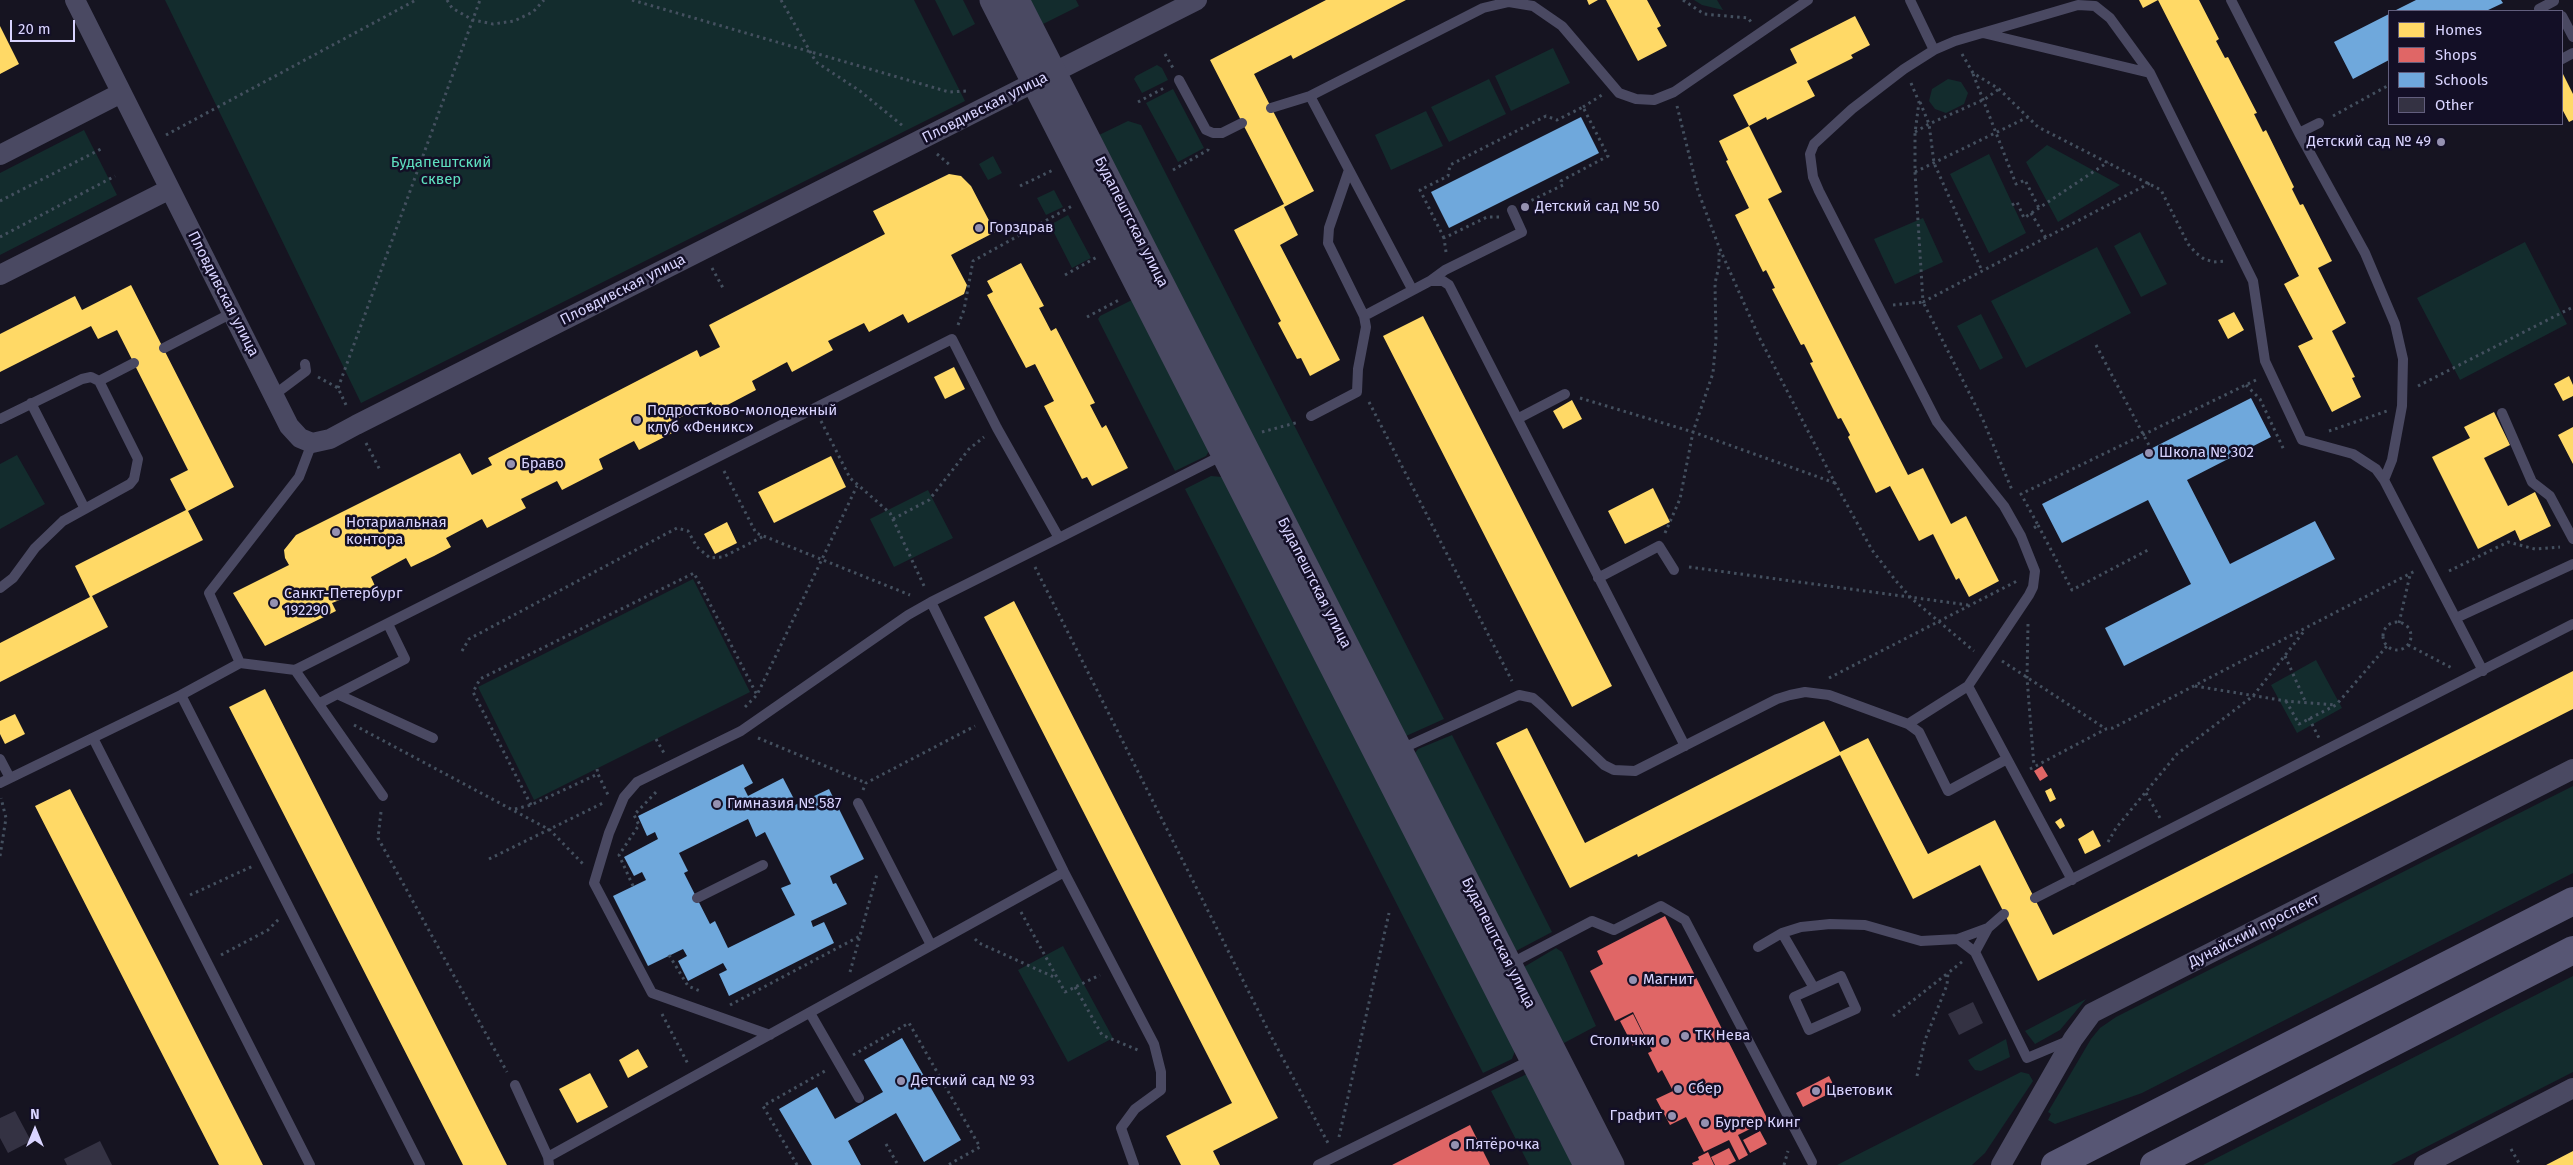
<!DOCTYPE html>
<meta charset="utf-8">
<style>
body{margin:0}
#map{position:relative;width:2573px;height:1165px;overflow:hidden;background:#161421;font-family:"Fira Sans",sans-serif}
canvas{display:block}
.legend{position:absolute;left:2388px;top:10px;width:175px;height:115px;box-sizing:border-box;background:#130f26;border:1px solid #625e7d;margin:0;padding:6px 9px;list-style:none;font-size:15px;color:#d9d4ff}
.legend li{display:flex;align-items:center;gap:10px;height:25px}
.legend b{width:25px;border:1px solid #625e7d}
.north{position:absolute;left:10px;top:1105px;width:50px;height:50px;-webkit-text-stroke:4px #130f26;paint-order:stroke;rotate:0deg;font-size:14px;font-weight:700;line-height:20px;text-align:center;color:#d9d4ff}
.north::after{content:'';display:block;margin:auto;width:18px;height:22px;background:#d9d4ff;clip-path:polygon(50% 0,100% 100%,50% 72%,0 100%)}
.scale{position:absolute;left:10px;top:20px;width:65px;height:22px;box-sizing:border-box;border:2px solid #d9d4ff;border-top:0;padding-left:6px;font-size:15px;line-height:18px;white-space:nowrap;color:#d9d4ff;-webkit-text-stroke:4px #130f26;paint-order:stroke}
</style>
<div id="map">
<canvas width="2573" height="1165"></canvas>
<ul class="legend">
<li><b style="height:14px;background:#ffd966"></b>Homes</li>
<li><b style="height:14px;background:#e06666"></b>Shops</li>
<li><b style="height:14px;background:#6fa8dc"></b>Schools</li>
<li><b style="height:14px;background:#343243"></b>Other</li>
</ul>
<div class="north">N</div>
<div class="scale">20 m</div>
</div>
<script>
const ctx = document.querySelector('canvas').getContext('2d');
ctx.lineJoin = 'round';
function fill(path, color) { ctx.fillStyle = color; ctx.fill(path, 'evenodd'); }
const poly = rows => new Path2D(rows.map(r => 'M' + r).join(''));
function stroke(path, color, width, dash) { ctx.strokeStyle = color; ctx.lineWidth = width; ctx.lineCap = dash ? 'butt' : 'round'; ctx.setLineDash(dash || []); ctx.stroke(path); }
function write(font, color, halo, rows, align = 'center') {
  ctx.font = font + ' "Fira Sans",sans-serif'; ctx.lineWidth = 5; ctx.setLineDash([]); ctx.textBaseline = 'middle'; ctx.strokeStyle = halo; ctx.fillStyle = color; for (const [text, x, y, turn = 0] of rows) {
    ctx.save(); ctx.translate(x, y); ctx.rotate((+turn || 0) * Math.PI / 180); ctx.textAlign = isNaN(turn) ? turn : align; if (halo) ctx.strokeText(text, 0, 0); ctx.fillText(text, 0, 0); ctx.restore();
  }
}
fill(poly([
 [165,0,914,0,965,101,361,403],
 [935,0,963,0,975,24,953,36],
 [1030,0,1076,0,1079,6,1043,24],
 [1694,0,1717,0,1723,10,1702,5],
 [1553,48,1570,83,1511,111,1495,76],
 [1157,65,1162,68,1168,80,1142,93,1134,79,1136,76],
 [1489,79,1506,114,1449,142,1431,107],
 [1948,79,1961,82,1968,93,1964,104,1946,113,1935,109,1929,101,1932,89],
 [1173,89,1204,148,1178,162,1146,103],
 [1426,111,1443,146,1391,170,1375,135],
 [1128,121,1141,125,1444,719,1406,736,1099,135],
 [84,130,117,195,0,255,0,173],
 [2047,145,2120,185,2058,222,2026,162],
 [1989,154,2026,233,1989,253,1950,174],
 [993,156,1002,173,988,180,979,164],
 [1054,190,1063,207,1046,215,1037,198],
 [1068,215,1091,258,1072,268,1050,225],
 [1923,218,1943,262,1895,284,1874,239],
 [2140,232,2167,284,2141,297,2114,246],
 [2525,242,2567,324,2460,380,2417,298],
 [2097,247,2131,313,2026,368,1991,301],
 [1132,300,1209,451,1206,456,1175,471,1098,319,1100,316],
 [1981,314,2003,358,1980,370,1957,326],
 [17,455,45,504,0,529,0,464],
 [1211,476,1222,477,1515,1051,1512,1059,1483,1073,1185,489],
 [928,490,953,538,894,567,870,519],
 [693,579,750,692,534,800,478,687],
 [2316,660,2342,708,2297,733,2271,685],
 [1452,735,1552,932,1516,951,1415,753,1418,749],
 [2573,786,2573,873,2142,1093,2055,1124,2048,1120,2051,1114,2048,1112,2091,1039,2100,1028,2116,1017],
 [1063,946,1113,1038,1068,1062,1018,970],
 [1556,948,1562,952,1596,1026,1564,1043,1552,1023,1524,967],
 [2573,976,2573,1072,2391,1165,2203,1165],
 [2086,999,2060,1030,2035,1044,2025,1031],
 [2006,1039,2010,1057,1981,1071,1975,1070,1971,1065,1968,1060],
 [2021,1072,2029,1074,2033,1081,1985,1153,1972,1165,1837,1165],
 [1527,1074,1574,1165,1529,1165,1491,1091]
]), '#132c2d');
fill(poly([
 [1326,0,1406,0,1293,59,1291,55,1254,74,1314,191,1284,207,1298,235,1280,245,1340,360,1310,376,1301,358,1297,359,1278,323,1281,321,1234,230,1284,204,1210,60],
 [1587,0,1598,0,1589,5],
 [1606,0,1647,0,1661,26,1657,28,1667,46,1638,61],
 [2139,0,2199,0,2219,39,2216,41,2225,58,2228,57,2257,113,2254,114,2263,132,2266,130,2294,187,2292,189,2300,205,2303,204,2332,261,2318,268,2346,323,2332,331,2355,377,2352,378,2361,397,2332,412,2298,346,2313,339,2284,284,2299,276,2158,0,2143,8],
 [1855,16,1870,45,1851,55,1853,58,1807,81,1815,96,1767,120,1766,117,1749,126,1733,95,1797,63,1790,49],
 [0,26,19,64,0,74],
 [2562,72,2573,94,2573,120,2569,122,2562,109],
 [1749,126,1782,192,1768,199,1908,475,1923,468,1951,524,1966,516,1999,581,1969,597,1959,578,1956,580,1933,534,1919,541,1890,486,1876,493,1848,437,1850,435,1841,418,1838,419,1810,363,1813,362,1804,344,1801,345,1772,289,1775,288,1766,270,1763,272,1735,215,1749,208,1726,161,1728,160,1719,141],
 [949,174,961,176,971,186,995,232,951,255,967,285,964,294,908,323,903,314,869,332,864,323,828,341,833,350,792,372,787,362,752,381,756,390,716,411,711,402,675,420,680,429,639,450,634,441,599,459,603,469,562,490,557,481,521,499,526,508,487,528,482,519,446,538,451,547,434,556,411,567,406,558,371,577,375,586,332,603,336,611,265,646,233,593,289,565,285,558,284,550,296,535,460,453,472,475,492,465,488,458,697,350,700,357,720,347,709,325,885,234,873,211],
 [1021,263,1044,306,1039,308,1051,331,1056,328,1095,403,1090,405,1102,428,1106,425,1128,468,1092,486,1087,477,1082,479,1044,406,1054,401,1035,364,1026,368,987,295,993,292,987,281],
 [131,285,234,487,188,511,203,540,92,596,108,627,0,682,0,643,90,597,75,566,186,510,170,479,188,470,117,330,98,339,91,326,0,372,0,334,75,296,82,310],
 [2234,312,2244,330,2228,339,2218,320],
 [1423,316,1612,686,1572,707,1383,336],
 [954,367,965,389,945,399,934,377],
 [2569,376,2573,385,2573,396,2563,401,2554,384],
 [1572,400,1582,419,1563,429,1553,411],
 [2494,412,2510,445,2484,458,2508,506,2535,492,2551,526,2520,541,2515,530,2478,549,2432,457,2470,438,2464,427],
 [2573,427,2573,464,2558,435],
 [831,456,846,487,774,523,758,492],
 [1653,488,1670,522,1625,544,1608,511],
 [727,522,737,543,715,554,704,534],
 [1014,601,1278,1118,1213,1151,1220,1165,1181,1165,1166,1136,1232,1103,984,617],
 [2573,671,2573,709,2038,981,1980,865,1913,899,1840,755,1638,857,1637,854,1570,888,1496,743,1527,728,1585,843,1824,721,1840,752,1868,738,1928,854,1995,820,2053,935],
 [265,689,507,1165,463,1165,229,707],
 [15,714,25,734,5,744,0,734,0,721],
 [2051,788,2056,799,2050,802,2045,791],
 [70,789,159,961,263,1165,219,1165,35,806],
 [2061,818,2065,826,2060,829,2055,822],
 [2093,830,2101,846,2085,854,2078,839],
 [638,1049,648,1067,628,1078,619,1060],
 [590,1073,608,1107,577,1123,559,1089],
 [2573,1151,2573,1165,2546,1165]
]), '#ffd966');
fill(poly([
 [2042,766,2048,776,2040,781,2034,771],
 [1665,916,1768,1120,1738,1135,1748,1155,1739,1160,1729,1140,1704,1152,1686,1117,1670,1125,1656,1099,1673,1091,1662,1070,1658,1073,1648,1053,1652,1051,1633,1012,1615,1021,1590,971,1603,964,1597,951],
 [1633,1014,1646,1040,1633,1046,1620,1021],
 [1829,1076,1836,1090,1803,1107,1796,1093],
 [1470,1125,1490,1165,1392,1165],
 [1760,1131,1767,1144,1750,1153,1743,1140],
 [1729,1148,1736,1161,1728,1165,1715,1165,1711,1157],
 [1708,1152,1714,1165,1693,1165,1692,1163,1699,1160,1698,1157]
]), '#e06666');
fill(poly([
 [2416,0,2501,0,2503,3,2486,11,2394,11],
 [2389,14,2389,60,2353,79,2334,42],
 [1581,117,1599,153,1449,228,1431,192],
 [2251,398,2271,437,2187,480,2230,564,2315,521,2335,559,2124,666,2105,628,2191,584,2148,500,2062,543,2042,504],
 [743,764,753,783,744,788,748,796,783,778,794,799,791,801,793,806,829,789,864,859,830,876,833,884,836,883,847,904,811,921,813,927,824,922,834,943,729,996,719,974,727,970,723,963,688,981,678,961,687,956,683,949,648,966,613,896,646,880,642,872,634,876,624,857,658,839,655,832,647,836,638,816],
 [748,819,756,837,765,832,791,884,781,888,795,915,728,948,715,921,710,924,684,873,688,871,679,853],
 [902,1038,961,1140,924,1162,896,1113,848,1141,861,1165,812,1165,779,1109,817,1087,835,1119,883,1092,864,1060]
]), '#6fa8dc');
fill(poly([
 [1973,1002,1983,1023,1959,1035,1948,1014],
 [15,1111,31,1141,8,1153,0,1138,0,1118],
 [100,1141,112,1165,67,1165,64,1159]
]), '#343243');
stroke(poly([
 [447,0,452,8,473,20,493,24,514,21,533,12,544,0],
 [632,0,949,92,968,91],
 [781,0,816,62,860,91,903,126],
 [1683,0,1704,14,1748,18,1751,22],
 [1165,54,1173,68],
 [1962,54,1973,73,1999,89,2038,127,2161,190,2188,244,2196,253,2204,259,2214,262,2227,261],
 [1973,74,2016,184,2025,180,2039,208],
 [1911,83,1919,102,1915,133,1915,172,1923,302,2150,183],
 [1138,102,1166,87],
 [1920,102,1929,124,1934,163,1982,271],
 [1677,106,1698,191,1719,247,1759,337,1835,483,1872,550,1896,581,1911,598,1974,651],
 [1583,107,1602,95],
 [2333,116,2389,85],
 [1915,132,1929,124,1985,99,1999,89],
 [166,135,416,0],
 [937,154,951,166],
 [1173,170,1208,150,1209,146],
 [1915,172,2028,117],
 [1020,186,1053,170],
 [0,201,101,149],
 [2012,205,2017,202,2024,218,2108,162],
 [2031,213,2046,238],
 [0,237,115,176],
 [1444,238,1420,190,1448,176,1450,165,1546,116,1557,120,1583,107,1608,156,1561,181,1563,185,1524,204],
 [1446,252,1444,238,1487,217,1499,217],
 [712,268,723,288],
 [1065,275,1097,257],
 [1893,305,1923,302,1983,420,2012,490],
 [1087,317,1119,300],
 [958,325,964,310,973,261,1072,206],
 [2096,345,2151,449],
 [318,377,338,388,347,407],
 [2246,385,2260,399,2284,450],
 [2418,386,2573,307],
 [338,388,480,0],
 [1580,398,1693,432,1835,483],
 [1369,402,1512,681],
 [821,421,850,478,890,513,925,588],
 [2329,431,2387,411],
 [1262,432,1299,422],
 [366,443,380,470],
 [724,471,756,533,910,595],
 [893,519,929,500,969,449,984,437],
 [2038,525,2072,590,2148,550],
 [2034,528,2038,525,2021,494,2258,379],
 [1665,533,1680,499,1693,432,1713,373,1716,339,1715,283,1719,266,1719,250],
 [1035,567,1272,1038,1328,1143],
 [1689,567,1968,605],
 [2449,571,2508,542,2535,549,2560,547],
 '2383 636a14 14 0 1 1 28 0a14 14 0 1 1-28 0Z',
 [2399,623,2410,575],
 [2028,624,2027,678,2034,766],
 [2408,645,2452,668],
 [462,651,469,639,677,528,688,531,697,547,710,558,723,557,764,536],
 [2285,656,2306,703],
 [2002,661,2106,729],
 [1829,678,2019,580],
 [2195,686,2286,701,2335,705],
 [2286,701,2299,724,2336,705,2387,646],
 [745,707,757,695,857,486],
 [2309,718,2319,738],
 [354,725,550,830,584,865],
 [758,738,866,783],
 [656,739,664,753],
 [597,769,598,774],
 [2030,769,2106,729,2113,728,2415,571],
 [863,790,866,783,975,726],
 [2146,793,2160,818],
 [531,805,473,692,480,679,694,573,757,695],
 [515,809,531,805,598,774,608,795],
 [381,812,378,838,507,1072],
 [2108,842,2116,828,2177,754,2253,696,2305,630],
 [0,856,6,818,1,798],
 [489,859,605,802],
 [633,886,619,855,639,825,634,815,658,790],
 [190,895,253,866],
 [1021,912,1065,992,1100,975],
 [975,939,979,943,1056,978],
 [221,955,268,930,279,919],
 [669,955,688,986,700,991],
 [850,972,877,874],
 [1075,987,1102,1035,1138,1050],
 [730,1005,860,936],
 [662,1014,688,1064],
 [1893,1016,1948,973],
 [853,1055,909,1023,980,1147,948,1165],
 [1917,1076,1925,1040,1947,985,1948,973,1963,961],
 [1339,1137,1389,913],
 [886,1144,898,1165],
 [2511,1149,2520,1165],
 [797,1165,763,1106,825,1071],
 [1784,1165,1788,1151]
]), '#44505f', 3, [2.5, 4]);
stroke(poly([
 [1910,0,1934,50],
 [2231,0,2299,133,2365,253,2395,324,2403,359,2402,406,2392,460,2384,480],
 [2539,9,2554,1],
 [2562,16,2573,37],
 [1983,33,2150,73],
 [2562,59,2573,53],
 [1179,80,1206,130,1213,133,1222,133,1242,123],
 [1271,108,1310,96],
 [2299,133,2319,123],
 [1349,170,1329,228,1328,243,1364,316,1430,281,1443,281,1449,285,1685,746],
 [1430,281,1445,270,1522,232,1512,210],
 [1412,289,1310,96,1483,8,1509,2,1533,6,1562,26,1619,93,1636,99,1654,100,1674,92,1808,0],
 [164,348,232,313],
 [99,381,134,363],
 [274,395,306,371,305,364],
 [31,403,85,509],
 [2502,413,2532,482,2550,496,2573,539],
 [1311,416,1357,392,1358,369,1366,327,1364,316],
 [1519,418,1565,394],
 [0,419,82,379,91,377,99,381,138,459,134,479,130,484,63,521,35,548,13,578,0,588],
 [1059,538,931,602,1064,872,1154,1044,1161,1072,1161,1090,1135,1109,1121,1128,1134,1165],
 [1598,578,1659,546,1674,570],
 [2456,618,2573,564],
 [240,663,209,593,299,477,312,443],
 [295,670,383,796],
 [1968,686,2072,880],
 [337,694,433,738],
 [181,695,420,1165],
 [320,703,405,659,388,624],
 [1908,724,1919,732,1948,791,2007,759],
 [93,738,310,1165],
 [1399,750,1519,695,1533,698,1540,704,1604,765,1614,770,1635,771,1777,699,1790,695,1805,692,1829,695,1908,724,1968,686,2029,595,2033,587,2035,571,2021,536,2004,506,1937,422,1819,191,1813,177,1810,154,1814,144,1852,109,1904,69,1934,50,1955,41,2078,5,2095,6,2110,18,2150,73,2253,281,2265,361,2302,440,2353,454,2376,469,2384,480,2483,671],
 [0,759,10,778],
 [0,783,181,695,240,663,295,670,952,339,997,428,1059,538,1225,454],
 [858,803,931,945],
 [697,898,763,865],
 [2035,898,2573,624],
 [1782,933,1814,988],
 [1958,939,1975,952,2027,1058,2070,1040],
 [1758,947,1782,933,1801,927,1830,924,1865,925,1921,941,1958,939,1988,928],
 [1975,952,1988,928,2004,914],
 [1510,964,1592,921,1614,930,1661,906,1685,920,1812,1162],
 [1841,976,1856,1009,1809,1030,1794,997,1841,976],
 [810,1013,859,1098],
 [770,1035,652,993,594,883,609,833,624,797,637,782,741,731,908,615,931,602],
 [515,1085,548,1157,549,1165],
 [548,1157,1064,872],
 [1318,1165,1531,1060]
]), '#4a4962', 10);
stroke(poly([
 [75,0,289,426,300,438,312,443,330,439,356,425,1197,0],
 [0,155,121,93],
 [0,275,170,189],
 [2001,1165,2073,1039,2092,1013,2573,769],
 [2424,1165,2573,1088]
]), '#4a4962', 20);
stroke(poly([
 [992,0,1586,1165],
 [1017,0,1612,1165]
]), '#4a4962', 25);
stroke(poly([
 [2055,1165,2573,901],
 [2154,1165,2573,950]
]), '#575674', 28);
for (const [x, y, r, color] of [
 [2441,142,5,"#9591b1"],
 [1525,207,5,"#9591b1"],
 [979,228,5,"#9591b1"],
 [637,420,5,"#9591b1"],
 [2149,453,5,"#9591b1"],
 [511,464,5,"#9591b1"],
 [336,532,5,"#9591b1"],
 [274,603,5,"#9591b1"],
 [717,804,5,"#9591b1"],
 [1633,980,5,"#9591b1"],
 [1685,1036,5,"#9591b1"],
 [1665,1041,5,"#9591b1"],
 [901,1081,5,"#9591b1"],
 [1678,1089,5,"#9591b1"],
 [1816,1091,5,"#9591b1"],
 [1672,1116,5,"#9591b1"],
 [1705,1123,5,"#9591b1"],
 [1455,1145,5,"#9591b1"]
]) { const dot = new Path2D(); dot.arc(x, y, r, 0, 2 * Math.PI); ctx.fillStyle = color; ctx.fill(dot); stroke(dot, '#130f26', 2); }
write('15px', '#d9d4ff', '#130f26', [
 ["Пловдивская улица",985,108,-27],
 ["Будапештская улица",1131,222,63],
 ["Пловдивская улица",623,290,-27],
 ["Пловдивская улица",223,294,63],
 ["Будапештская улица",1314,583,63],
 ["Дунайский проспект",2254,931,-27],
 ["Будапештская улица",1498,943,63]
]);
write('15px', '#d9d4ff', '#130f26', [
 ["Детский сад № 49",2431,142,"right"],
 ["Детский сад № 50",1535,207],
 ["Горздрав",989,228],
 ["Подростково-молодежный",647,411],
 ["клуб «Феникс»",647,428],
 ["Школа № 302",2159,453],
 ["Браво",521,464],
 ["Нотариальная",346,523],
 ["контора",346,540],
 ["Санкт-Петербург",284,594],
 ["192290",284,611],
 ["Гимназия № 587",727,804],
 ["Магнит",1643,980],
 ["ТК Нева",1695,1036],
 ["Столички",1655,1041,"right"],
 ["Детский сад № 93",911,1081],
 ["Сбер",1688,1089],
 ["Цветовик",1826,1091],
 ["Графит",1662,1116,"right"],
 ["Бургер Кинг",1715,1123],
 ["Пятёрочка",1465,1145]
], 'left');
write('15px', '#5fe0c0', '#130f26', [
 ["Будапештский",441,163],
 ["сквер",441,180]
]);
</script>
